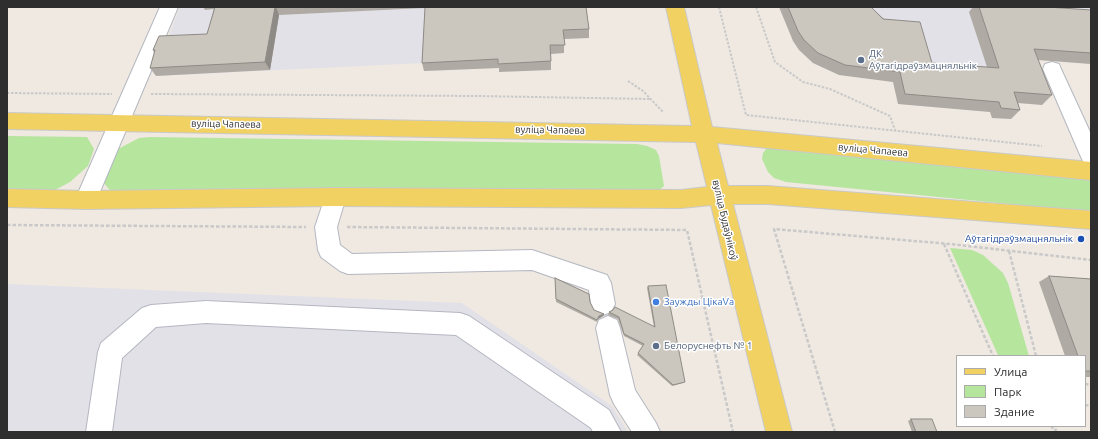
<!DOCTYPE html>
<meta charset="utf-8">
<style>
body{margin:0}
#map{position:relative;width:1098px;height:439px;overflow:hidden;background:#efe9e1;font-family:Ubuntu,sans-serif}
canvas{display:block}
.frame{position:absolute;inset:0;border:8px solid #2e2e2e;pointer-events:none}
.legend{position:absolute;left:956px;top:355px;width:130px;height:72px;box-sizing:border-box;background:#fff;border:1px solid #ababab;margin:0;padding:5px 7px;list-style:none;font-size:12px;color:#2e2e2e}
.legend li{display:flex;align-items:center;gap:8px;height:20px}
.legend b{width:20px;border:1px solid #ababab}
</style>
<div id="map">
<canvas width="1098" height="439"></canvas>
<div class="frame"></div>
<ul class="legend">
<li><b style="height:5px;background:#f2d163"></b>Улица</li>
<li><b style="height:11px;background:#b6e59e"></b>Парк</li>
<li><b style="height:11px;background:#cbc7bf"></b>Здание</li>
</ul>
</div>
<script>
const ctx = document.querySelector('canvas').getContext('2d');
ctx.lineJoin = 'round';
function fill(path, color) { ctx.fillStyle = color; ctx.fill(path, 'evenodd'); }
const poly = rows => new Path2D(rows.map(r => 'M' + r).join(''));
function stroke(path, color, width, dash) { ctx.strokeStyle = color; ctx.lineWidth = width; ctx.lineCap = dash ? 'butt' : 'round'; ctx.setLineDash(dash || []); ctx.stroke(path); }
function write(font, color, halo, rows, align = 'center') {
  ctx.font = font + ' Ubuntu,sans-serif'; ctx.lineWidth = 3; ctx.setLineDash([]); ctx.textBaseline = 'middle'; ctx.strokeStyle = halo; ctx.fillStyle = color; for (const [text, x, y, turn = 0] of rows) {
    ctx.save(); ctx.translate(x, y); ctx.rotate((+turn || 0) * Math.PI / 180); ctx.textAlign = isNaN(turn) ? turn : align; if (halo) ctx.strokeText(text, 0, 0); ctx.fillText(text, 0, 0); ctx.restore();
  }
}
fill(poly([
 [180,7,584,7,589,38,563,39,564,53,550,54,499,68,424,71,424,63,156,76,164,48],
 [779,7,1091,7,1091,64,1025,59,1042,105,1005,102,1011,119,992,118,990,112,898,104,893,82,839,75,813,63,799,50],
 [7,284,462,303,612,406,628,432,7,432]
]), '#e3e1e8');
fill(poly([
 [7,136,87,137,94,149,88,166,70,182,55,190,7,191],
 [150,137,637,144,647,146,656,150,659,156,664,186,658,191,114,193,109,189,102,181,118,149,139,138],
 [778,146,1091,178,1091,212,786,182,774,178,768,172,762,159,763,153,767,148],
 [950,248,972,250,983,255,1003,273,1008,283,1029,356,999,356,998,355]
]), '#b6e59e');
const minor = poly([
 [160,7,178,7,94,206,86,209,78,206,75,200,160,7],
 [1052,62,1059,64,1061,69,1091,134,1091,165,1084,163,1081,157,1043,69,1045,64,1052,62],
 [335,188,343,191,346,197,337,227,340,245,352,254,532,250,607,275,611,283,615,304,611,312,603,315,595,312,591,304,589,290,532,270,348,274,340,271,321,257,318,250,315,227,327,191,335,188],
 [206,301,460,313,469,316,609,410,621,432,593,432,591,428,456,335,206,323,156,327,122,358,112,432,86,432,98,352,101,343,142,308,151,305,206,301],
 [608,316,617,320,620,328,635,390,656,423,660,432,632,432,614,404,610,395,596,328,599,320,608,316]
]);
const major = poly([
 [666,7,684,7,712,127,1091,162,1091,180,717,143,728,186,768,186,1091,211,1091,229,768,204,733,204,792,432,766,432,711,205,681,208,335,206,86,209,7,207,7,189,86,191,335,188,681,190,707,187,696,142,7,129,7,113,692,126,666,7]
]);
stroke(minor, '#b4b7c1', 2);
stroke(major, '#c9c9c9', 2);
stroke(poly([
 [719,7,746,115,1042,146],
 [756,7,775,62,803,82,830,89,890,116,895,130],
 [628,81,643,91,663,112],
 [7,93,112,94],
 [151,94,477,96,650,99]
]), '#c9c9c9', 2, [2.5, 1.5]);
stroke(poly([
 [7,225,306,227],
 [347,227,687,230,733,432],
 [944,244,993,356],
 [1009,251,1036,356],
 [1085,384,1091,385],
 [1085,405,1091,406],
 [1051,426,1056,432],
 [835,432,774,229,950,244,1091,260],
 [1055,432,1057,426]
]), '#c9c9c9', 2.5, [3.5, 2]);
fill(minor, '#fff');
fill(major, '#f2d163');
fill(poly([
 [203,7,586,7,589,29,589,38,564,39,564,53,551,54,551,70,499,72,499,68,424,71,422,63,425,8,279,15,270,70,156,76,150,68,154,53,153,50,207,34,214,9,205,10],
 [779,7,871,7,932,63,987,67,969,12,973,7,1047,7,1091,10,1091,64,1038,60,1052,95,1042,105,1018,103,1020,110,1011,119,992,118,990,112,898,104,893,82,839,75,813,63,799,50,793,41],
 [1049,276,1091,279,1091,377,1085,377,1085,356,1065,356,1039,282],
 [555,278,594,310,604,314,603,316,598,319,597,322,556,302],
 [648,286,683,383,672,386,637,355,643,346,624,336,618,319,608,315,609,312,654,327,647,288],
 [911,419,937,432,912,432,908,421]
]), '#afaba4');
fill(poly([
 [275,7,276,7,279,15,270,70,265,62],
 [604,314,603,316,598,319,597,322,599,316]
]), '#8e8b86');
const building = poly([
 [215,7,275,7,265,62,150,68,155,50,153,50,159,36,207,34,215,7],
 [425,7,586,7,589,29,563,30,565,45,550,45,551,61,498,64,498,59,422,63,425,7],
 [788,7,871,7,883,19,920,22,932,63,999,68,979,7,1047,7,1091,10,1091,53,1034,49,1052,95,1014,92,1020,110,1001,108,999,102,905,94,900,72,845,65,818,53,804,40,798,31,788,7],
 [1049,276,1091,279,1091,371,1085,371,1085,356,1078,356,1049,276],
 [555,278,589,294,590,302,594,310,604,314,599,316,597,320,556,299,555,278],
 [666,285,685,382,673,385,638,353,644,344,624,334,619,317,609,312,613,310,615,307,655,327,648,286,666,285],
 [911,419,932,419,937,432,916,432,911,419]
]);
fill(building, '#cbc7bf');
stroke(building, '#8e8b86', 1);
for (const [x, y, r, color] of [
 [861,60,4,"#5c6f8a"],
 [1081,239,4,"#1a4fb4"],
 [656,302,4,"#3f7fe0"],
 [656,346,4,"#5c6f8a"]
]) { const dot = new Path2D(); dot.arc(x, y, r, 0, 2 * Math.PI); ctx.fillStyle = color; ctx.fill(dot); stroke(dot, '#fff', 1.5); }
write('10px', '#4e5e75', '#fff', [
 ["ДК",869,54],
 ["Аўтагідраўзмацняльнік",869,66],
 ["Белоруснефть № 1",664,346]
], 'left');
write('10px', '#2e2e2e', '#fff', [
 ["вуліца Чапаева",226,124,1],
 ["вуліца Чапаева",550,130,1],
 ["вуліца Чапаева",873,150,5],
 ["вуліца Будаўнікоў",725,220,77]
]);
write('10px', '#164399', '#fff', [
 ["Аўтагідраўзмацняльнік",1073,239]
], 'right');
write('10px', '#366cbe', '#fff', [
 ["Заужды ЦікаVа",664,302]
], 'left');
</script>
